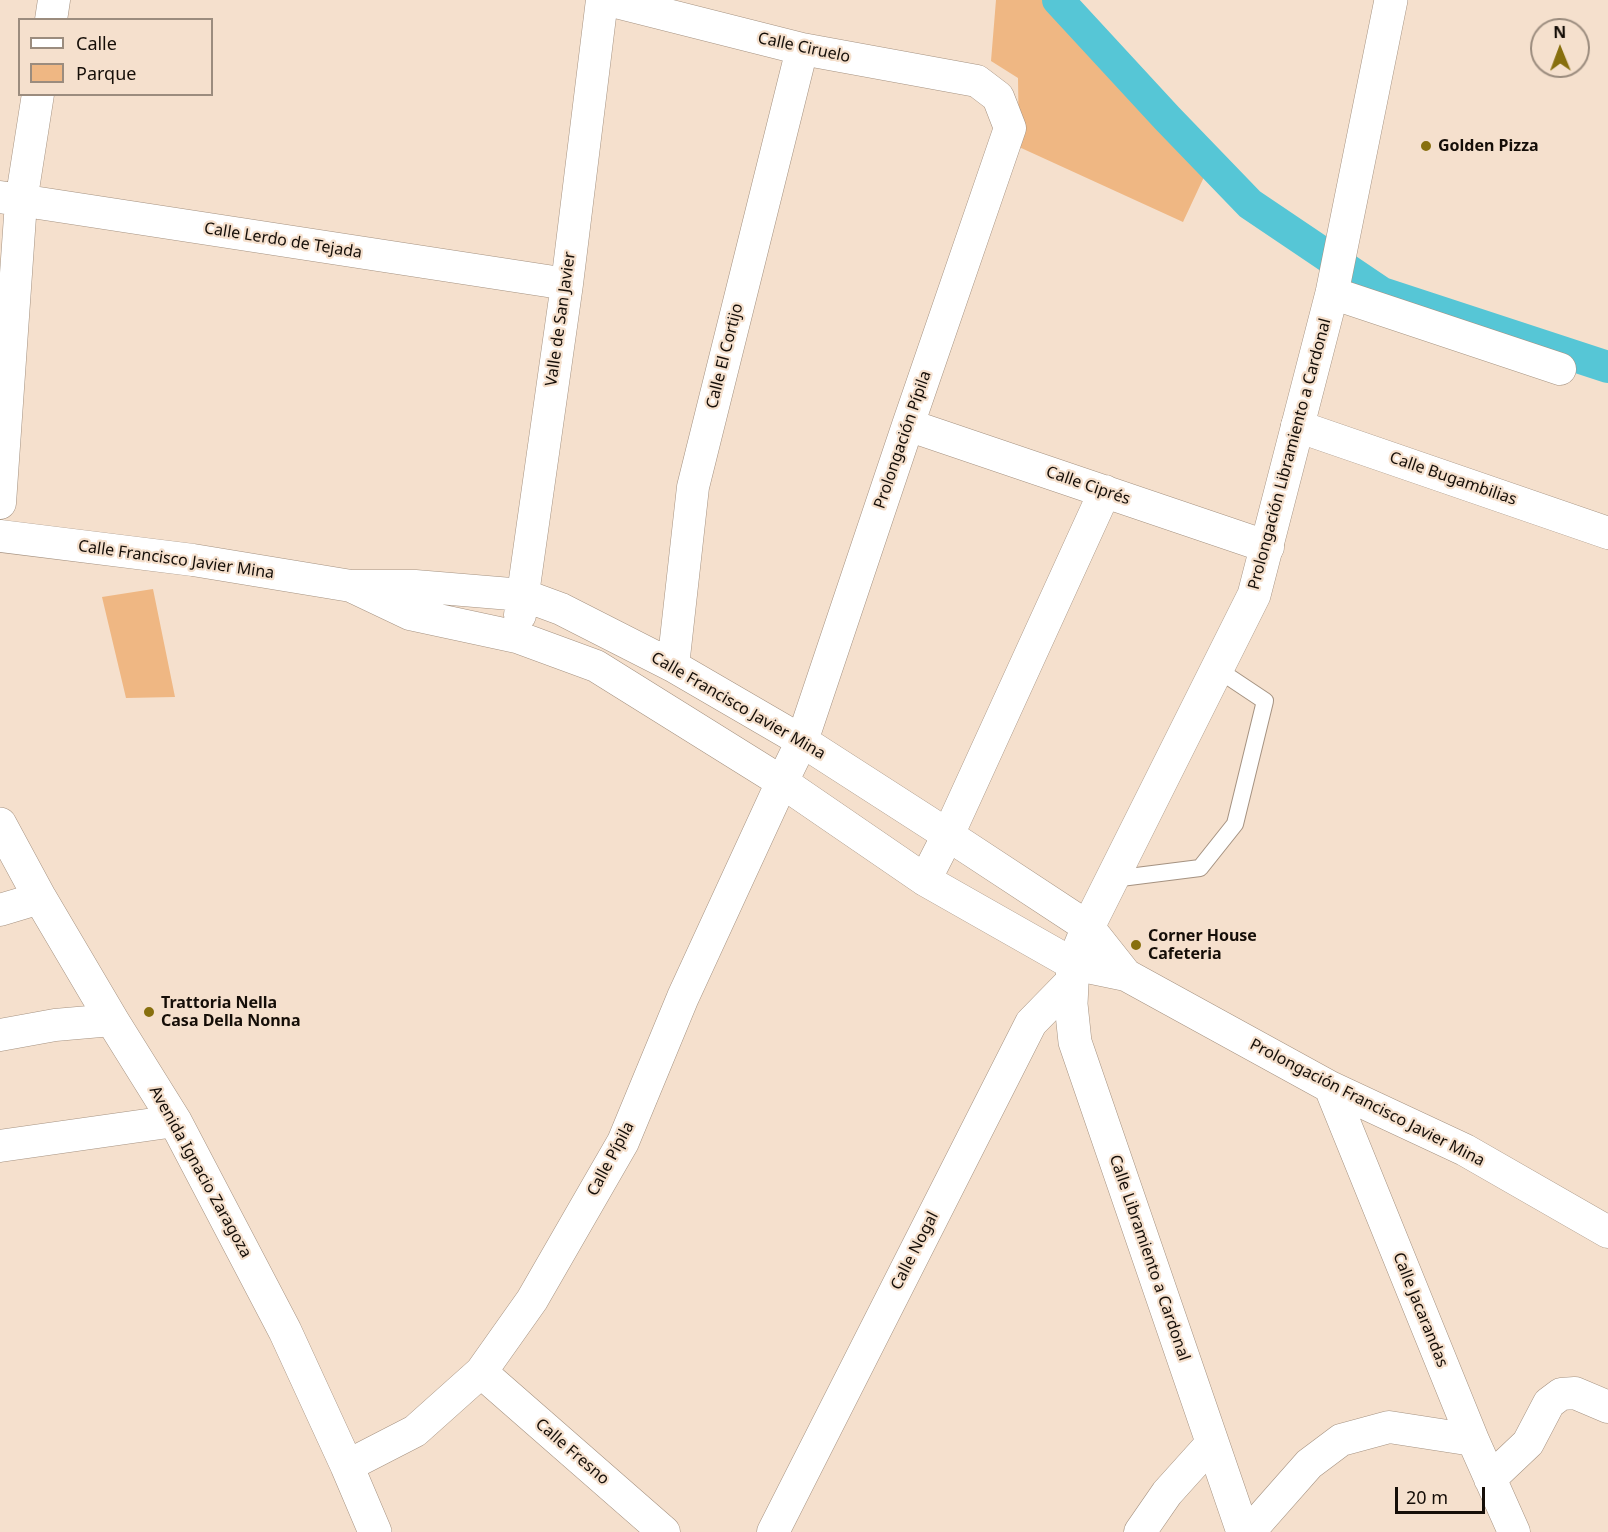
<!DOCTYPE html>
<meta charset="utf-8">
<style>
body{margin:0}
#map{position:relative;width:1608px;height:1532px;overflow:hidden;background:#f5e0cd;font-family:"Noto Sans",sans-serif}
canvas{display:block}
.legend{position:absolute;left:18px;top:18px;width:195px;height:78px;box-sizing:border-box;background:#f5e0cd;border:2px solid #9b8c7e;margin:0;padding:8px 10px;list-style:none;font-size:18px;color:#150e08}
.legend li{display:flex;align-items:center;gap:12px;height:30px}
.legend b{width:30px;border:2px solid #9b8c7e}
.north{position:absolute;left:1530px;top:18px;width:60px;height:60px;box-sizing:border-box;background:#f5e0cd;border:2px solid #9b8c7e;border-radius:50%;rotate:359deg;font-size:16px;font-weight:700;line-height:24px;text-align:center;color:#150e08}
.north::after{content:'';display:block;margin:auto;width:21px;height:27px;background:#876f0e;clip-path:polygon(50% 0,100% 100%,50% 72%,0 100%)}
.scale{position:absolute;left:1395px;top:1487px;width:90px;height:27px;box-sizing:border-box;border:3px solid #150e08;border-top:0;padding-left:8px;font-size:18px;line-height:21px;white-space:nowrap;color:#150e08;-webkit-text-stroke:4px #f5e0cd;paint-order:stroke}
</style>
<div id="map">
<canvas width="1608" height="1532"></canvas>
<ul class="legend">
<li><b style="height:8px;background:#fff"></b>Calle</li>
<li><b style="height:16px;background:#efb783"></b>Parque</li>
</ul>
<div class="north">N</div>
<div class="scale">20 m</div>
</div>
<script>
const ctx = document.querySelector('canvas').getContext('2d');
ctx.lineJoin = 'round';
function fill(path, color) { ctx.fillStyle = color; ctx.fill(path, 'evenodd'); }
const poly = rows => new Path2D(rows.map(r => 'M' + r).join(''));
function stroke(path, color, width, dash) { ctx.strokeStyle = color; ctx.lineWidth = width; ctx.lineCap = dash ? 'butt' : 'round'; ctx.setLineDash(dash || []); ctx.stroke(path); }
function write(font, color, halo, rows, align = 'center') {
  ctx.font = font + ' "Noto Sans",sans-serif'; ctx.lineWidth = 4.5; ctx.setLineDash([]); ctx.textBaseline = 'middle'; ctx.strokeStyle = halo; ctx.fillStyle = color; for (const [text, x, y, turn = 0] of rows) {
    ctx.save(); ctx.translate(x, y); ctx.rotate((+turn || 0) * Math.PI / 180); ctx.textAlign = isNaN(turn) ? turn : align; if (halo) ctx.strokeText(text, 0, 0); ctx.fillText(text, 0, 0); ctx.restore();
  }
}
fill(poly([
 [996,0,1046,0,1211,162,1183,222,1019,147,1018,78,991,61],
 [153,589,175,697,126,698,102,597]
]), '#efb783');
stroke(poly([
 [1058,0,1167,118,1250,204,1382,293,1608,367]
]), '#56c6d6', 32);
const lane = poly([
 [1113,879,1200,868,1235,824,1265,701,1217,669]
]);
const street = poly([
 [51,20,54,0],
 [0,197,567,284],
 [1332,293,1560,369],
 [908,425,1268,547],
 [1297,426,1608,533],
 [0,503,21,202,38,94],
 [0,536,193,560,351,586,415,586,523,595,561,609,673,666,802,741,948,835,1088,927,1126,975],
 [351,586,410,614,517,637,596,666,782,782,925,880,1073,964,1126,975,1330,1087,1465,1150,1608,1232],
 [520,615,567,284,602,0],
 [673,666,693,487,802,49],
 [925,880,948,835,1105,491],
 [0,910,40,898],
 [0,1035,55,1025,112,1020],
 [1330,1087,1473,1440,1514,1532],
 [0,1146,175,1121],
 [481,1372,664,1532],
 [347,1466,415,1431,481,1372,532,1300,623,1142,683,997,782,782,802,741,908,425,1010,128,998,97,977,81,802,49,608,0],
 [1490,1479,1528,1443,1549,1403,1561,1394,1575,1393,1608,1407],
 [773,1532,1031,1023,1072,981],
 [1140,1532,1167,1493,1212,1443],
 [1249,1532,1309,1464,1341,1440,1389,1427,1473,1440]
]);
const secondary = poly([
 [0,824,40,898,112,1020,175,1121,285,1331,347,1466,375,1532],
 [1243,1532,1075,1042,1071,1004,1073,964,1088,927,1254,595,1332,293,1391,0]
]);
stroke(lane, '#a59281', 18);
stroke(street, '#a59281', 33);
stroke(secondary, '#a59281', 34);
stroke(lane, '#fff', 16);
stroke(street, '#fff', 32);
stroke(secondary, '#fff', 33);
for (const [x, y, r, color] of [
 [1426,146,6,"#876f0e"],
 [1136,945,6,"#876f0e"],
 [149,1012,6,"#876f0e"]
]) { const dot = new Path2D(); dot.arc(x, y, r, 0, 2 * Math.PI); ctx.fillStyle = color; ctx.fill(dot); stroke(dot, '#f5e0cd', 2); }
write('16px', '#150e08', '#f5e0cd', [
 ["Calle Ciruelo",804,48,12],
 ["Calle Lerdo de Tejada",283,241,9],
 ["Valle de San Javier",561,319,-82],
 ["Calle El Cortijo",725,356,-76],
 ["Prolongación Pípila",903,440,-71],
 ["Prolongación Libramiento a Cardonal",1290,454,-75],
 ["Calle Bugambilias",1453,479,19],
 ["Calle Ciprés",1088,486,19],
 ["Calle Francisco Javier Mina",176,560,8],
 ["Calle Francisco Javier Mina",738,706,30],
 ["Prolongación Francisco Javier Mina",1367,1103,27],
 ["Calle Pípila",611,1159,-62],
 ["Avenida Ignacio Zaragoza",200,1172,61],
 ["Calle Nogal",915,1251,-63],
 ["Calle Libramiento a Cardonal",1149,1258,71],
 ["Calle Jacarandas",1420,1310,68],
 ["Calle Fresno",572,1452,41]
]);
write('bold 16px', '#150e08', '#f5e0cd', [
 ["Golden Pizza",1438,146],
 ["Corner House",1148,936],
 ["Cafeteria",1148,954],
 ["Trattoria Nella",161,1003],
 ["Casa Della Nonna",161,1021]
], 'left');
</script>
